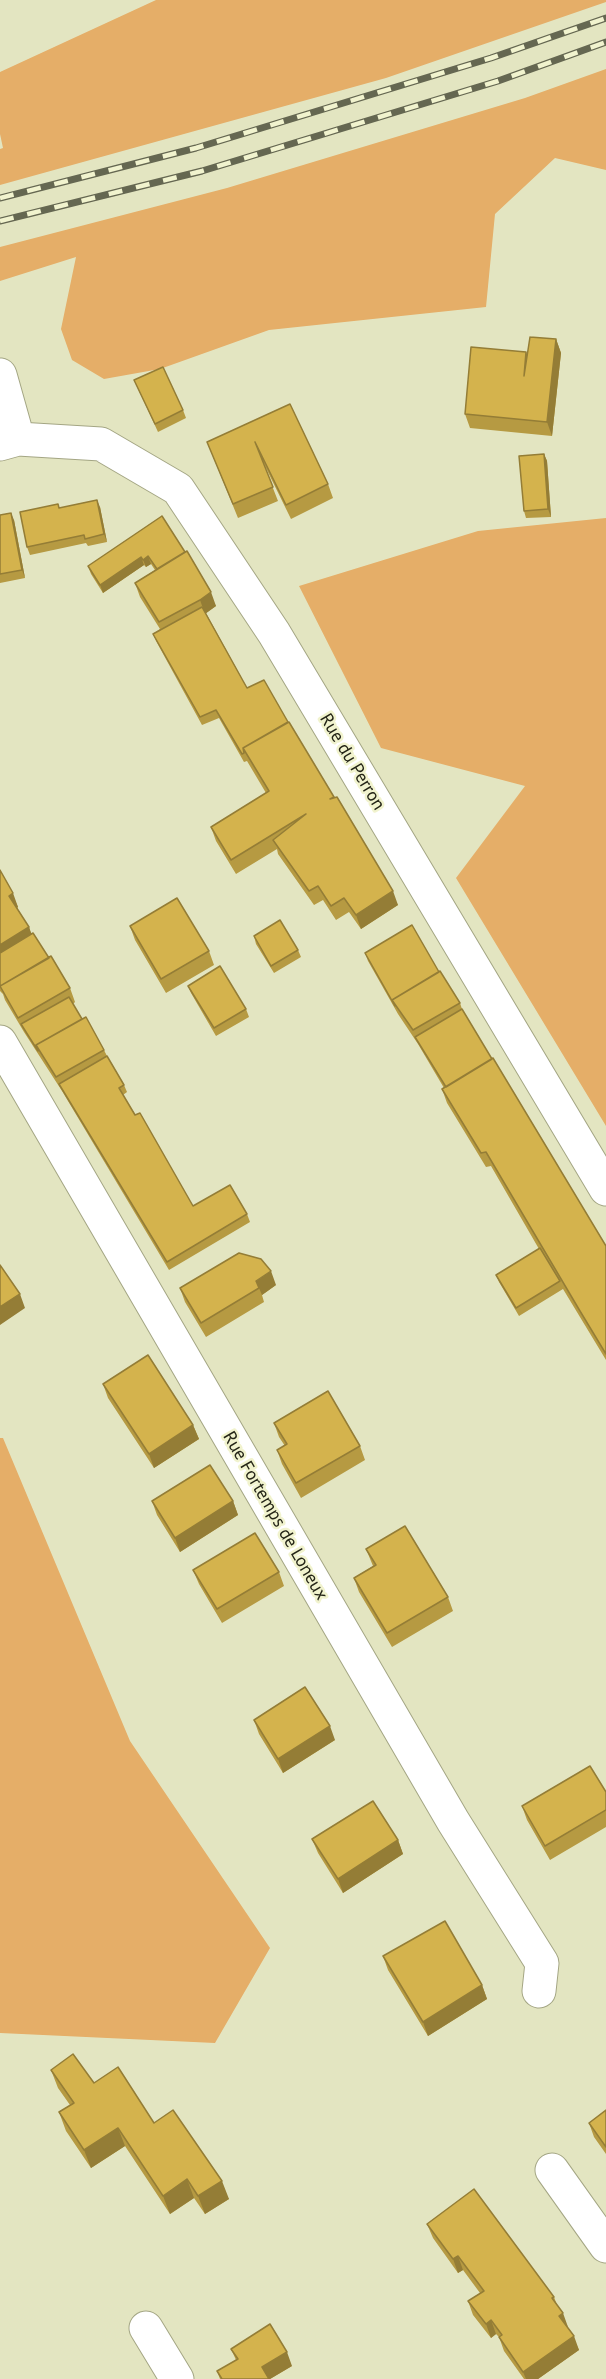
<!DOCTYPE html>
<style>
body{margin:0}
canvas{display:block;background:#e3e5c1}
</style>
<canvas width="606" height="2379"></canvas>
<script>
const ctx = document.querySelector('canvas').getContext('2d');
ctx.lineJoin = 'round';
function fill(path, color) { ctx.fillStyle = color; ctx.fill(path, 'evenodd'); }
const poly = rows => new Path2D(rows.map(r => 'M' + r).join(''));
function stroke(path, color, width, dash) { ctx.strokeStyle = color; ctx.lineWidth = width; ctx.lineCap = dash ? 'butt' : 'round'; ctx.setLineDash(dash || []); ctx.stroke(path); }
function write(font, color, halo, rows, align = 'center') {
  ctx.font = font + ' "PT Sans",sans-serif'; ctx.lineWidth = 5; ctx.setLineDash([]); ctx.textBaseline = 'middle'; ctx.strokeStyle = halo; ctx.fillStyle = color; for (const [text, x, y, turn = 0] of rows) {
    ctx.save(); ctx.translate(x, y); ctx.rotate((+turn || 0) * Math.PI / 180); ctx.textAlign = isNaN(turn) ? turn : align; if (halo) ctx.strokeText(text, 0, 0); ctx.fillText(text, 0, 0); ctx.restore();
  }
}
fill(poly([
 [156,0,606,0,606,2,386,78,0,185,0,149,3,148,0,134,0,72],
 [606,69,606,170,555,158,495,214,486,307,269,330,160,369,104,379,72,360,61,329,76,257,0,281,0,247,227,188,525,98],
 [606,518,606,1126,456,878,525,786,381,748,299,586,478,531],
 [0,1438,3,1438,130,1741,270,1948,215,2043,0,2033]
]), '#e5ae68');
const street = poly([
 [0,375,18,439],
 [0,444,18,439,101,444,178,489,274,633,606,1189],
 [0,1042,453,1821,542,1963,539,1991],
 [552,2170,606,2246],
 [146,2328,177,2379]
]);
stroke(street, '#a4a684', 35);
stroke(street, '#fff', 33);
const rail = poly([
 [0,198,196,148,491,58,606,18],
 [0,221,202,171,498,81,606,42]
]);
stroke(rail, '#656751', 7);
stroke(rail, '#f1f3ce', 4.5, [14]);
fill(poly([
 [556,339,561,353,552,436,470,428,465,414,526,352,527,355],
 [134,380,183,410,186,418,158,432],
 [290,404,328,484,333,498,291,519,262,460,278,501,238,518,207,442],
 [544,454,547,461,551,517,526,518,524,511],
 [59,507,100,507,107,542,88,546,86,543,30,555,27,547],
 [0,515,14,520,25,578,0,583],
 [162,516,216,606,206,613,247,688,288,722,398,905,361,929,349,912,336,920,323,900,314,905,278,854,277,849,236,874,216,841,211,827,266,793,247,761,244,762,219,718,202,725,156,641,153,634,160,629,140,597,135,583,155,570,151,564,146,567,144,565,103,593,91,574,88,566],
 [0,870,18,907,17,908,29,927,31,934,49,958,70,988,75,1002,73,1004,82,1019,104,1050,107,1056,124,1085,127,1092,123,1095,193,1206,247,1214,250,1222,169,1270,62,1091,24,1032,5,1000,3,994,0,991],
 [130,926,209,951,214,965,166,993,135,940],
 [254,936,298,950,301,957,274,973,256,944],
 [365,953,439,972,460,1003,462,1009,492,1059,606,1246,606,1360,563,1289,519,1316,499,1282,496,1275,539,1249,491,1166,486,1167,447,1103,442,1089,444,1088,418,1044,398,1014,368,961],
 [188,986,246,1009,249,1017,216,1036,191,993],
 [276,1285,262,1295,264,1302,206,1337,185,1302,180,1288],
 [103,1384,193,1425,199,1439,154,1468,108,1398],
 [274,1423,360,1446,365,1460,301,1498,282,1464,277,1450,285,1446,279,1437],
 [152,1501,233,1501,238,1515,180,1552,157,1515],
 [366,1549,448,1597,453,1611,392,1647,359,1592,354,1578,373,1566],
 [193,1570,279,1572,284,1586,222,1623,199,1584],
 [254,1720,335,1740,283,1773,259,1734],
 [606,1792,606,1827,550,1860,527,1820,522,1806],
 [312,1839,398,1840,403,1854,343,1893,318,1853],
 [383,1956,482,1985,487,1999,428,2036,388,1970],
 [51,2070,94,2083,154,2123,229,2199,205,2214,194,2198,170,2214,125,2146,91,2168,66,2131,59,2112,70,2105,58,2088],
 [606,2110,606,2154,594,2137,589,2123],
 [427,2224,554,2297,557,2305,579,2350,538,2379,524,2379,504,2351,499,2337,496,2334,491,2338,473,2315,468,2301,480,2293,463,2270,458,2273,433,2238],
 [231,2349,292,2366,270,2379,220,2379,217,2371,236,2360]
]), '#b69a42');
fill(poly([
 [556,339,561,353,552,436,547,422],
 [544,454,547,461,551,517,548,509],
 [97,500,100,507,107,542,104,534],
 [11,513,14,520,25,578,22,570],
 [148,556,151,564,146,567,143,560],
 [141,557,144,565,103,593,100,585],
 [211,592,216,606,205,614,200,600],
 [393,891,398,905,361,929,356,915],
 [13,893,18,907,14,910,9,896],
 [29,927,34,941,0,962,0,945],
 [271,1271,276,1285,262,1295,256,1281],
 [20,1294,25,1308,0,1325,0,1307],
 [193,1425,199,1439,154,1468,149,1454],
 [233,1501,238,1515,180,1552,175,1538],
 [330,1726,335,1740,283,1773,278,1759],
 [398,1840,403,1854,343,1893,338,1879],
 [482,1985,487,1999,428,2036,423,2022],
 [118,2128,125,2146,91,2168,84,2150],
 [187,2179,194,2198,170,2214,163,2196],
 [222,2181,229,2199,205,2214,198,2196],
 [458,2256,463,2270,458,2273,453,2259],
 [563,2313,568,2327,559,2316],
 [491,2320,496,2334,491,2338,486,2324],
 [574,2336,579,2350,538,2379,526,2379,523,2372],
 [287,2352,292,2366,270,2379,266,2379,262,2367]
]), '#947d36');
const building = poly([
 [530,337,556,339,547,422,465,414,471,347,526,352,524,376,530,337],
 [163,367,183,410,155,424,134,380,163,367],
 [290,404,328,484,286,505,255,442,273,487,233,504,207,442,290,404],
 [544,454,548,509,524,511,519,456,544,454],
 [97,500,104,534,85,539,84,535,27,547,20,512,58,504,59,508,97,500],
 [11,513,22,570,0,574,0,515,11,513],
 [162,516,185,552,157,569,148,556,143,560,141,557,100,585,88,566,162,516],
 [187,551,211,592,200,600,159,622,135,583,187,551],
 [202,607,247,688,264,680,288,722,243,748,244,753,242,754,216,710,200,717,153,634,202,607],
 [289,722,334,797,330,799,337,797,393,891,356,915,344,898,331,906,318,886,309,891,273,840,306,814,231,860,211,827,269,791,243,748,289,722],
 [0,870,13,893,9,896,29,927,0,945,0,870],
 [177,898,209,951,161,979,130,926,177,898],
 [280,920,298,950,271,966,254,936,280,920],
 [412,925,439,972,392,1000,395,1006,365,953,412,925],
 [33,933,49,958,0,986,0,953,33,933],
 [51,956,70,988,18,1018,0,986,51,956],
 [220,966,246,1009,214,1028,188,986,220,966],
 [440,971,460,1003,413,1030,392,1000,440,971],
 [69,997,82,1019,36,1045,38,1051,21,1024,69,997],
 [462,1009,492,1059,446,1087,415,1037,462,1009],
 [86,1017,104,1050,56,1077,36,1045,86,1017],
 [107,1056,124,1085,119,1088,135,1115,140,1113,193,1206,230,1185,247,1214,167,1262,59,1084,107,1056],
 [493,1058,606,1246,606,1354,580,1311,486,1152,481,1153,442,1089,493,1058],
 [540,1248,560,1281,516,1308,496,1275,540,1248],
 [239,1253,261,1259,271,1271,256,1281,259,1288,201,1323,180,1288,239,1253],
 [0,1265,20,1294,0,1307,0,1265],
 [148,1355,193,1425,149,1454,103,1384,148,1355],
 [328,1391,360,1446,296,1483,277,1450,287,1444,274,1423,328,1391],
 [210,1465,233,1501,175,1538,152,1501,210,1465],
 [405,1526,448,1597,387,1633,354,1578,376,1565,366,1549,405,1526],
 [255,1533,279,1572,217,1609,193,1570,255,1533],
 [305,1687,330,1726,278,1759,254,1720,305,1687],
 [590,1766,606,1792,606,1810,545,1846,522,1806,590,1766],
 [373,1801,398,1840,338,1879,312,1839,373,1801],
 [445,1921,482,1985,423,2022,383,1956,445,1921],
 [73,2054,94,2083,118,2067,154,2123,173,2110,222,2181,198,2196,187,2179,163,2196,118,2128,84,2150,59,2112,74,2103,51,2070,73,2054],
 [606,2110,606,2147,589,2123,606,2110],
 [474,2189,554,2297,552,2298,563,2313,559,2316,574,2336,523,2372,499,2337,502,2335,491,2320,486,2324,468,2301,484,2291,458,2256,453,2259,427,2224,474,2189],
 [270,2324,287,2352,262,2367,269,2379,222,2379,217,2371,238,2359,231,2349,270,2324]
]);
fill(building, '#d4b34d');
stroke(building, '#947d36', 1.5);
write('18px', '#242517', '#f1f3ce', [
 ["Rue du Perron",352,762,59],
 ["Rue Fortemps de Loneux",275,1516,60]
]);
</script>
